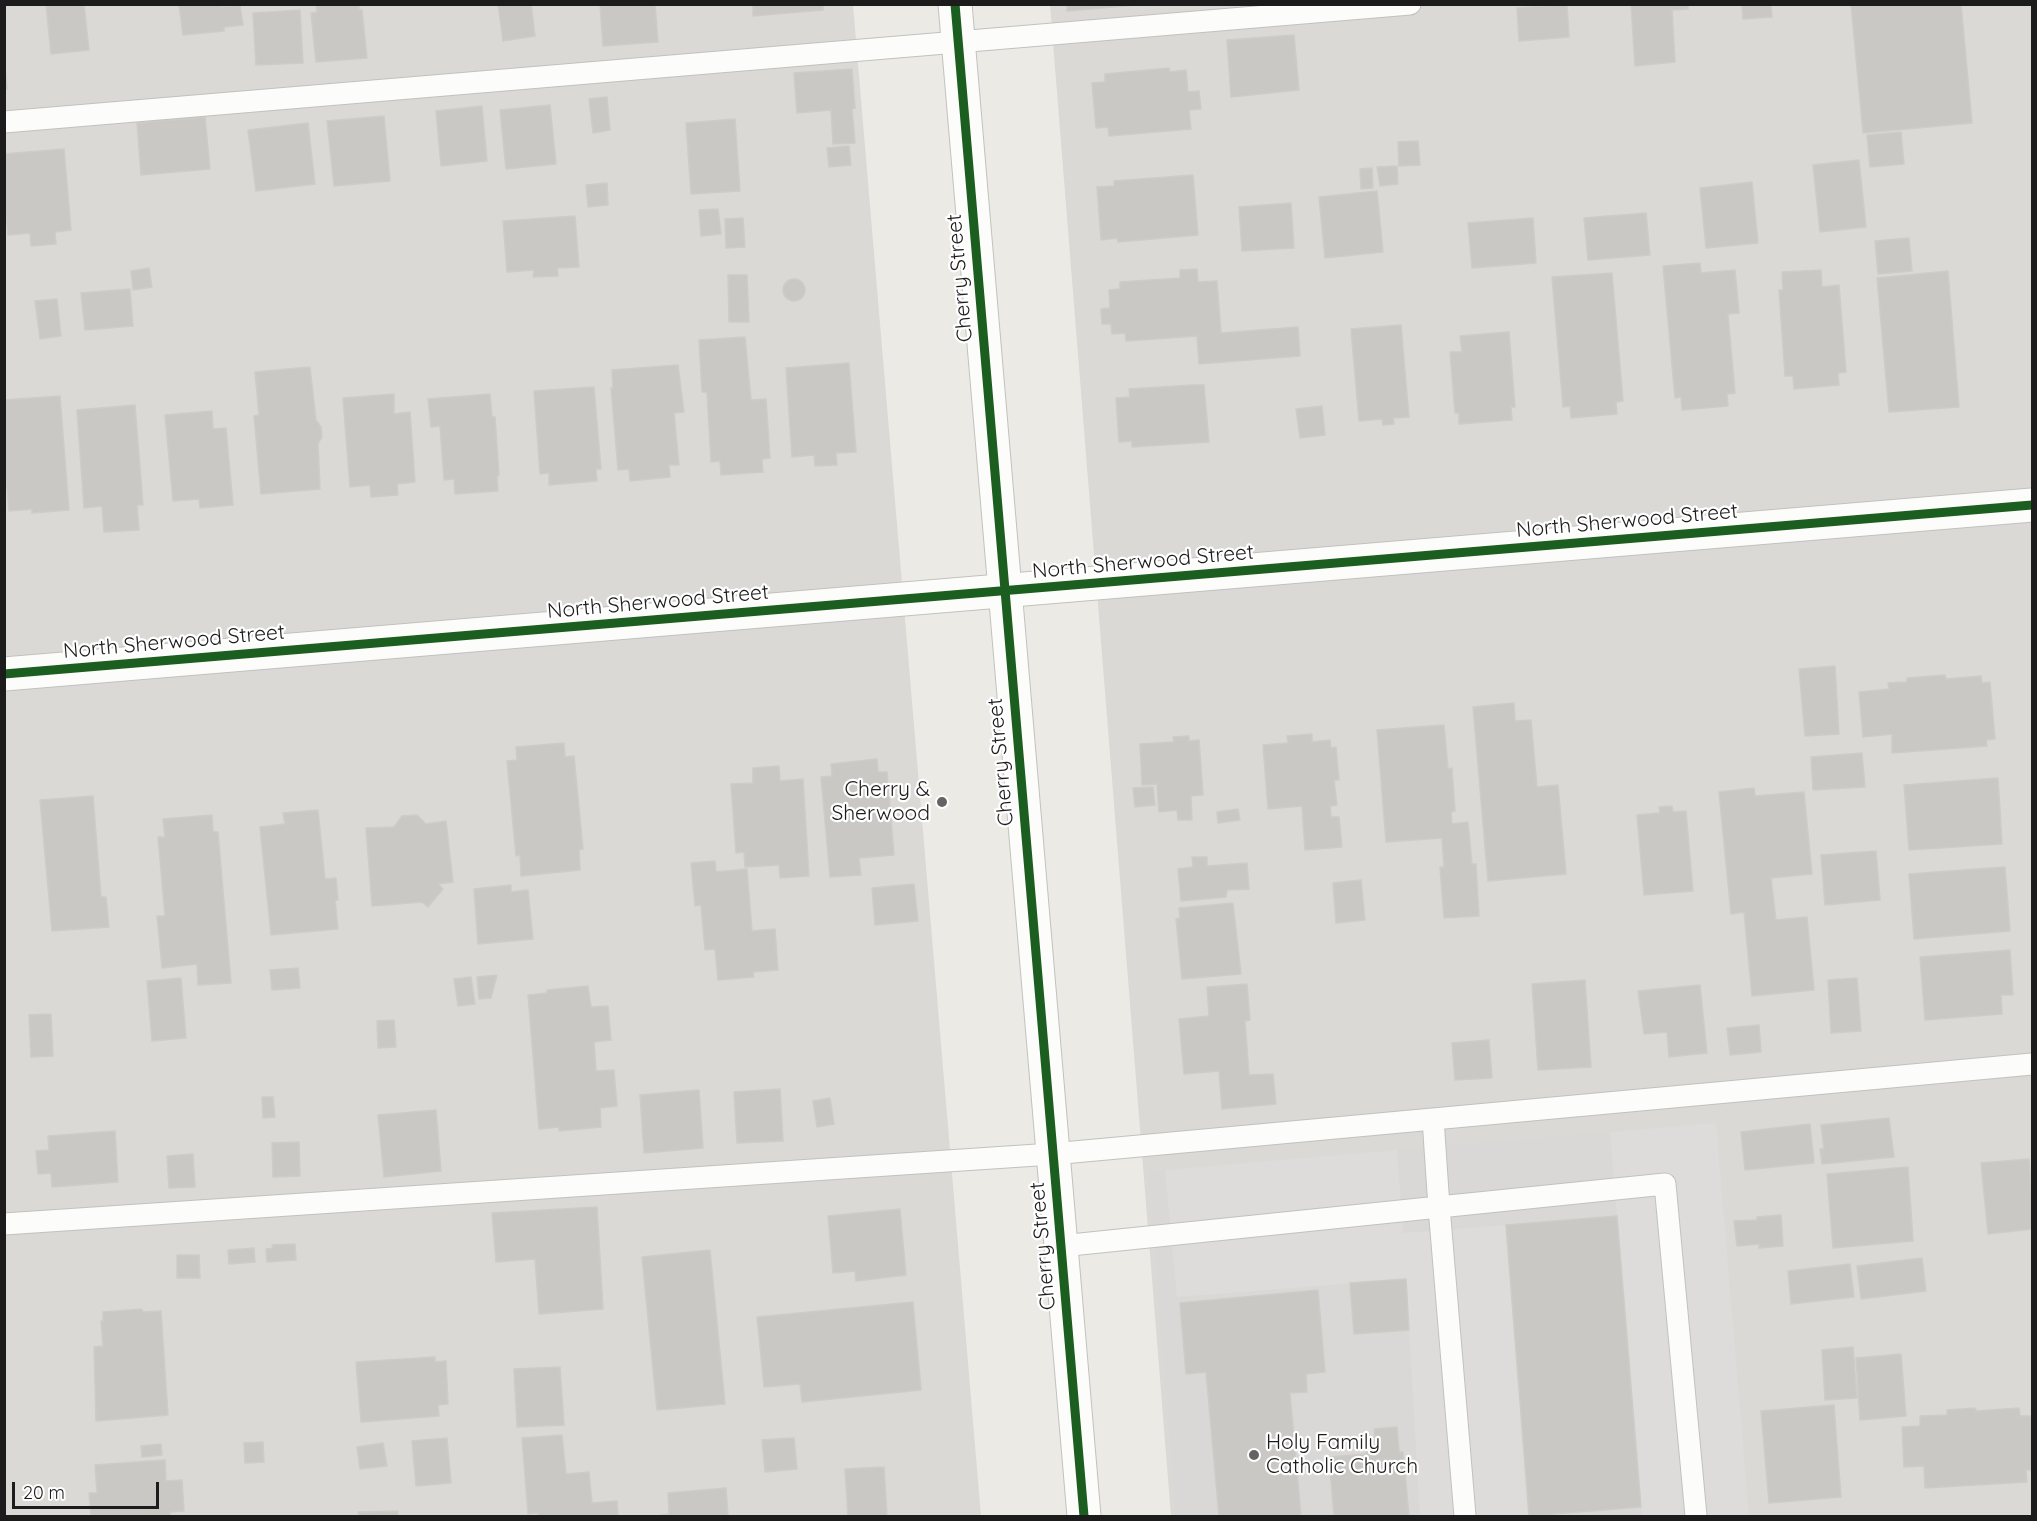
<!DOCTYPE html>
<style>
body{margin:0}
#map{position:relative;width:2037px;height:1521px;overflow:hidden;background:#ebeae5;font-family:Quicksand,sans-serif}
canvas{display:block}
.frame{position:absolute;inset:0;border:6px solid #1c1c1c;pointer-events:none}
.scale{position:absolute;left:12px;top:1482px;width:147px;height:27px;box-sizing:border-box;border:3px solid #1c1c1c;border-top:0;padding-left:8px;font-size:18px;line-height:21px;white-space:nowrap;color:#1c1c1c;-webkit-text-stroke:4px #fff;paint-order:stroke}
</style>
<div id="map">
<canvas width="2037" height="1521"></canvas>
<div class="frame"></div>
<div class="scale">20 m</div>
</div>
<script>
const ctx = document.querySelector('canvas').getContext('2d');
ctx.lineJoin = 'round';
function fill(path, color) { ctx.fillStyle = color; ctx.fill(path, 'evenodd'); }
const poly = rows => new Path2D(rows.map(r => 'M' + r).join(''));
function stroke(path, color, width, dash) { ctx.strokeStyle = color; ctx.lineWidth = width; ctx.lineCap = dash ? 'butt' : 'round'; ctx.setLineDash(dash || []); ctx.stroke(path); }
function write(font, color, halo, rows, align = 'center') {
  ctx.font = font + ' Quicksand,sans-serif'; ctx.lineWidth = 4.5; ctx.setLineDash([]); ctx.textBaseline = 'middle'; ctx.strokeStyle = halo; ctx.fillStyle = color; for (const [text, x, y, turn = 0] of rows) {
    ctx.save(); ctx.translate(x, y); ctx.rotate((+turn || 0) * Math.PI / 180); ctx.textAlign = isNaN(turn) ? turn : align; if (halo) ctx.strokeText(text, 0, 0); ctx.fillText(text, 0, 0); ctx.restore();
  }
}
fill(poly([
 [5,5,853,5,981,1516,5,1516],
 [1050,5,2032,5,2032,1516,1171,1516]
]), '#dad9d6');
fill(poly([
 [1716,1123,1749,1516,1176,1516,1148,1171]
]), '#d9d8d6');
fill(poly([
 [1716,1123,1749,1516,1642,1516,1610,1132],
 [1397,1150,1403,1233,1506,1225,1529,1516,1420,1516,1406,1279,1177,1297,1165,1170]
]), '#dddcda');
const building = poly([
 [46,4,84,4,89,50,51,54,46,4],
 [179,4,221,4,221,7,240,5,243,25,224,27,224,31,183,35,179,4],
 [316,4,359,4,359,10,362,10,367,58,316,62,311,13,317,12,316,4],
 [498,4,531,4,535,36,503,41,498,4],
 [600,4,655,4,658,42,603,46,600,4],
 [753,4,823,4,823,10,753,16,753,4],
 [1067,4,1147,4,1067,11,1067,4],
 [1567,4,1569,37,1519,41,1517,8,1567,4],
 [1631,4,1688,4,1688,9,1672,10,1675,62,1635,66,1631,4],
 [1742,4,1771,4,1772,17,1743,19,1742,4],
 [1851,4,1961,4,1972,123,1863,133,1851,4],
 [300,10,303,63,256,65,253,13,300,10],
 [1294,35,1299,90,1231,97,1227,40,1294,35],
 [4,59,7,89,4,89,4,59],
 [1169,68,1170,72,1186,70,1188,92,1199,91,1201,109,1189,110,1191,129,1109,136,1108,127,1096,128,1092,83,1105,82,1105,74,1169,68],
 [852,69,855,108,852,109,855,143,833,144,831,110,797,113,794,73,852,69],
 [607,97,610,130,593,133,589,99,607,97],
 [550,105,556,164,506,169,500,110,550,105],
 [482,106,487,161,441,166,436,111,482,106],
 [384,116,390,181,334,186,327,121,384,116],
 [205,117,210,169,141,175,137,123,205,117],
 [735,119,740,191,691,194,686,123,735,119],
 [308,123,315,184,256,191,248,130,308,123],
 [1901,132,1904,164,1870,167,1867,135,1901,132],
 [1418,141,1420,165,1399,166,1398,142,1418,141],
 [849,146,851,165,829,167,827,148,849,146],
 [64,149,71,230,55,232,56,244,31,246,30,233,8,235,4,197,4,154,64,149],
 [1859,160,1866,227,1820,232,1813,165,1859,160],
 [1397,166,1398,184,1380,186,1377,167,1397,166],
 [1372,168,1373,188,1361,189,1360,169,1372,168],
 [1193,175,1198,235,1118,242,1117,238,1101,240,1097,187,1114,186,1114,181,1193,175],
 [1752,182,1758,243,1706,248,1700,188,1752,182],
 [607,183,608,205,588,207,586,185,607,183],
 [1377,191,1383,252,1325,258,1319,197,1377,191],
 [1291,203,1294,248,1242,251,1239,207,1291,203],
 [718,209,721,234,701,236,699,210,718,209],
 [1646,213,1650,255,1588,260,1584,218,1646,213],
 [575,216,579,267,557,268,558,276,533,277,534,270,507,272,503,221,575,216],
 [743,218,745,247,726,248,725,219,743,218],
 [1533,218,1536,263,1472,268,1468,223,1533,218],
 [1909,238,1912,271,1878,274,1875,241,1909,238],
 [1700,263,1701,273,1735,270,1739,313,1728,314,1735,393,1727,394,1728,406,1682,410,1681,397,1675,398,1663,266,1700,263],
 [149,268,152,287,133,290,131,271,149,268],
 [1197,269,1198,282,1217,281,1221,333,1298,327,1300,356,1199,364,1197,336,1126,341,1125,333,1112,334,1111,324,1102,324,1101,309,1110,308,1109,290,1120,289,1120,282,1180,278,1180,270,1197,269],
 [1821,270,1822,287,1839,285,1846,372,1838,373,1839,385,1794,389,1793,376,1785,376,1779,290,1783,290,1782,272,1821,270],
 [1948,271,1959,407,1889,412,1877,278,1948,271],
 [1612,273,1623,401,1616,402,1617,414,1571,418,1570,406,1563,407,1552,277,1612,273],
 [728,275,747,275,749,322,729,322,728,275],
 '783 290a11 11 0 1 1 22 0a11 11 0 1 1-22 0Z',
 [130,289,133,326,85,330,81,293,130,289],
 [57,299,61,336,40,339,35,301,57,299],
 [1401,325,1409,417,1393,418,1394,424,1383,425,1382,419,1359,421,1351,329,1401,325],
 [1509,332,1515,407,1511,407,1512,420,1459,424,1459,413,1455,413,1450,352,1462,352,1460,336,1509,332],
 [745,337,751,400,766,399,770,458,762,459,763,472,721,475,720,461,711,462,707,392,702,392,699,340,745,337],
 [849,363,856,452,836,453,837,465,815,466,814,455,792,457,786,368,849,363],
 [678,365,684,412,674,413,679,465,669,465,670,477,630,481,629,469,618,470,611,388,613,388,612,370,678,365],
 [310,367,316,420,321,427,322,437,318,443,320,489,261,494,254,416,259,415,255,372,310,367],
 [1192,385,1204,385,1209,442,1132,447,1132,441,1119,442,1116,398,1130,397,1129,389,1192,385],
 [594,387,601,469,596,469,597,481,549,485,549,473,540,474,534,391,594,387],
 [394,394,394,414,410,412,415,482,397,484,398,495,371,497,370,485,350,487,343,398,394,394],
 [490,394,492,417,495,417,499,475,497,476,498,491,455,494,454,479,444,480,440,426,431,427,428,399,490,394],
 [60,396,69,510,32,513,32,509,9,511,4,455,4,400,60,396],
 [135,405,143,505,137,505,139,530,104,532,102,506,84,508,77,410,135,405],
 [1322,406,1325,435,1300,438,1296,409,1322,406],
 [212,411,213,429,226,428,233,505,200,508,199,499,173,501,165,415,212,411],
 [1835,666,1839,734,1805,736,1799,669,1835,666],
 [1945,675,1946,679,1981,676,1982,683,1990,682,1995,739,1986,740,1987,746,1892,753,1892,734,1863,737,1859,692,1889,689,1888,683,1907,682,1907,678,1945,675],
 [1514,703,1515,721,1531,720,1537,787,1558,785,1566,874,1488,881,1473,707,1514,703],
 [1444,725,1448,769,1452,768,1455,811,1451,812,1452,824,1468,822,1472,864,1476,864,1479,916,1444,918,1440,867,1444,867,1442,838,1386,842,1377,730,1444,725],
 [1312,734,1312,742,1330,740,1331,748,1336,747,1339,780,1334,780,1337,805,1330,806,1331,817,1339,817,1342,847,1305,850,1302,806,1268,809,1263,745,1288,743,1287,736,1312,734],
 [1189,736,1189,741,1199,740,1203,795,1191,796,1192,820,1178,820,1177,810,1159,812,1157,784,1142,785,1140,744,1174,742,1173,737,1189,736],
 [564,743,565,757,574,756,583,849,579,850,580,870,521,876,520,855,516,856,507,761,517,760,516,747,564,743],
 [1862,753,1865,787,1813,790,1811,757,1862,753],
 [877,759,878,772,887,772,894,855,859,858,861,875,830,877,821,777,832,776,831,764,877,759],
 [779,766,780,781,803,779,809,876,780,878,779,865,745,867,744,852,736,853,731,784,753,783,753,768,779,766],
 [1998,778,2002,844,1909,850,1904,785,1998,778],
 [1153,787,1155,805,1135,807,1133,788,1153,787],
 [1754,788,1755,796,1804,792,1812,874,1771,878,1776,920,1807,917,1814,990,1752,996,1744,912,1731,914,1719,792,1754,788],
 [93,796,101,897,106,897,109,927,52,931,40,800,93,796],
 [1672,806,1673,812,1686,811,1693,891,1644,895,1637,815,1660,813,1659,807,1672,806],
 [1238,809,1240,820,1218,823,1217,812,1238,809],
 [318,810,325,879,336,878,338,900,335,900,338,929,271,935,260,827,285,824,283,813,318,810],
 [212,815,213,832,218,832,231,983,198,985,197,964,162,968,157,916,165,916,158,837,165,837,163,819,212,815],
 [417,815,426,824,446,821,453,882,438,884,443,889,428,907,422,902,372,906,366,828,394,827,402,816,417,815],
 [1876,851,1880,900,1825,905,1821,855,1876,851],
 [1192,857,1207,857,1207,866,1247,863,1249,889,1227,890,1226,897,1181,901,1178,869,1193,867,1192,857],
 [715,861,716,872,747,869,752,931,775,929,778,970,753,972,754,977,718,980,715,949,705,950,701,905,695,906,691,863,715,861],
 [2005,867,2010,931,1914,939,1909,874,2005,867],
 [1361,880,1365,920,1336,923,1333,883,1361,880],
 [914,884,918,921,875,925,872,888,914,884],
 [511,885,511,892,528,890,533,939,478,944,474,889,511,885],
 [1233,903,1241,974,1182,979,1176,919,1180,918,1179,908,1233,903],
 [2010,950,2013,995,2001,995,2002,1014,1925,1020,1920,957,2010,950],
 [298,968,300,988,272,990,270,970,298,968],
 [497,975,491,998,479,999,477,977,497,975],
 [471,977,475,1004,458,1006,454,979,471,977],
 [181,978,186,1038,152,1041,147,981,181,978],
 [1857,978,1861,1031,1831,1033,1828,980,1857,978],
 [1585,980,1591,1067,1538,1070,1532,984,1585,980],
 [1247,984,1250,1020,1245,1021,1249,1075,1273,1074,1276,1104,1222,1109,1219,1071,1184,1074,1179,1019,1209,1016,1207,987,1247,984],
 [1700,985,1707,1053,1669,1057,1667,1032,1644,1034,1638,991,1700,985],
 [588,986,591,1007,608,1006,611,1040,594,1042,596,1071,614,1070,617,1106,600,1108,601,1127,559,1131,559,1127,539,1129,528,995,547,993,547,990,588,986],
 [51,1014,53,1056,31,1057,29,1015,51,1014],
 [394,1020,396,1047,378,1048,377,1021,394,1020],
 [1759,1025,1761,1052,1730,1055,1727,1028,1759,1025],
 [1489,1040,1492,1078,1455,1080,1452,1043,1489,1040],
 [780,1089,783,1141,737,1143,734,1092,780,1089],
 [699,1090,703,1148,644,1153,640,1095,699,1090],
 [262,1097,273,1097,275,1117,263,1118,262,1097],
 [830,1098,834,1124,817,1127,813,1101,830,1098],
 [436,1110,441,1171,384,1177,378,1115,436,1110],
 [1889,1118,1894,1157,1822,1164,1820,1149,1824,1149,1821,1125,1889,1118],
 [1810,1124,1814,1163,1745,1170,1741,1132,1810,1124],
 [115,1131,118,1182,52,1187,51,1173,38,1174,36,1151,49,1150,48,1136,115,1131],
 [299,1142,300,1176,273,1177,272,1143,299,1142],
 [193,1154,195,1187,169,1188,167,1156,193,1154],
 [2029,1159,2032,1197,2032,1229,1988,1234,1981,1163,2029,1159],
 [1908,1167,1913,1241,1833,1248,1827,1174,1908,1167],
 [597,1207,603,1309,539,1314,535,1259,496,1262,492,1213,597,1207],
 [900,1209,906,1275,856,1281,855,1271,833,1273,828,1216,900,1209],
 [1781,1215,1783,1246,1759,1248,1759,1244,1737,1246,1734,1221,1757,1220,1757,1217,1781,1215],
 [1617,1216,1641,1507,1529,1516,1506,1225,1617,1216],
 [295,1244,296,1260,267,1262,266,1249,273,1248,272,1245,295,1244],
 [254,1248,255,1262,229,1264,228,1250,254,1248],
 [710,1250,725,1404,657,1410,642,1257,710,1250],
 [177,1255,199,1255,200,1278,177,1278,177,1255],
 [1922,1258,1926,1291,1861,1299,1857,1266,1922,1258],
 [1850,1264,1854,1297,1791,1304,1788,1271,1850,1264],
 [1406,1279,1409,1330,1354,1334,1350,1283,1406,1279],
 [1318,1290,1325,1372,1306,1374,1307,1392,1290,1393,1301,1516,1219,1516,1206,1372,1186,1374,1180,1303,1318,1290],
 [913,1302,921,1390,802,1402,800,1384,764,1387,757,1317,913,1302],
 [142,1309,143,1312,161,1311,168,1415,96,1421,94,1347,103,1346,101,1321,103,1321,103,1312,142,1309],
 [1853,1347,1857,1398,1825,1400,1822,1350,1853,1347],
 [1901,1354,1906,1416,1860,1420,1856,1358,1901,1354],
 [435,1357,435,1362,446,1361,448,1404,438,1405,439,1416,361,1422,356,1362,435,1357],
 [560,1367,564,1425,517,1427,514,1369,560,1367],
 [1834,1405,1841,1497,1769,1503,1761,1411,1834,1405],
 [1976,1408,1975,1411,2019,1408,2020,1416,2032,1416,2032,1470,2026,1470,2027,1482,1925,1488,1924,1466,1904,1467,1902,1427,1920,1426,1920,1416,1947,1415,1947,1410,1976,1408],
 [1397,1427,1399,1452,1403,1452,1409,1516,1334,1516,1329,1457,1366,1454,1365,1450,1376,1450,1374,1429,1397,1427],
 [562,1435,566,1474,589,1472,592,1503,617,1501,618,1516,538,1516,538,1513,528,1514,522,1438,562,1435],
 [447,1438,451,1483,416,1486,412,1441,447,1438],
 [794,1438,797,1469,765,1472,762,1440,794,1438],
 [263,1442,264,1462,245,1463,244,1443,263,1442],
 [383,1443,387,1466,360,1469,357,1447,383,1443],
 [161,1444,162,1455,142,1457,141,1446,161,1444],
 [165,1460,166,1481,182,1480,184,1511,170,1512,170,1516,91,1516,89,1493,97,1493,95,1465,165,1460],
 [884,1467,887,1516,848,1516,845,1469,884,1467],
 [726,1488,728,1516,656,1516,669,1514,668,1493,726,1488],
 [398,1511,398,1516,359,1516,358,1512,398,1511]
]);
fill(building, '#c9c8c5');
stroke(building, '#ceccc7', 1.5);
const service = poly([
 [4,122,1410,4],
 [4,1224,1052,1154,2032,1064],
 [1061,1246,1439,1207,1433,1119],
 [1465,1516,1439,1207,1665,1184,1696,1516]
]);
const minor = poly([
 [4,674,2032,505]
]);
const tertiary = poly([
 [955,4,1084,1516]
]);
stroke(service, '#c2c1bf', 23);
stroke(minor, '#c2c1bf', 35);
stroke(tertiary, '#c2c1bf', 35);
stroke(service, '#fcfcfb', 21);
stroke(minor, '#fcfcfb', 33);
stroke(tertiary, '#fcfcfb', 33);
stroke(poly([
 [955,4,1084,1516],
 [4,674,2032,505]
]), '#1b5e20', 9);
for (const [x, y, r, color] of [
 [942,802,6,"#646462"],
 [1254,1455,6,"#646462"]
]) { const dot = new Path2D(); dot.arc(x, y, r, 0, 2 * Math.PI); ctx.fillStyle = color; ctx.fill(dot); stroke(dot, '#fff', 2); }
write('21px', '#1c1c1c', '#fff', [
 ["Cherry Street",960,278,-95],
 ["North Sherwood Street",1627,521,-5],
 ["North Sherwood Street",1143,562,-5],
 ["North Sherwood Street",658,602,-5],
 ["North Sherwood Street",174,642,-5],
 ["Cherry Street",1001,762,-95],
 ["Cherry Street",1043,1246,-95]
]);
write('21px', '#1c1c1c', '#fff', [
 ["Cherry &",930,790],
 ["Sherwood",930,814],
 ["Holy Family",1266,1443,"left"],
 ["Catholic Church",1266,1467,"left"]
], 'right');
</script>
